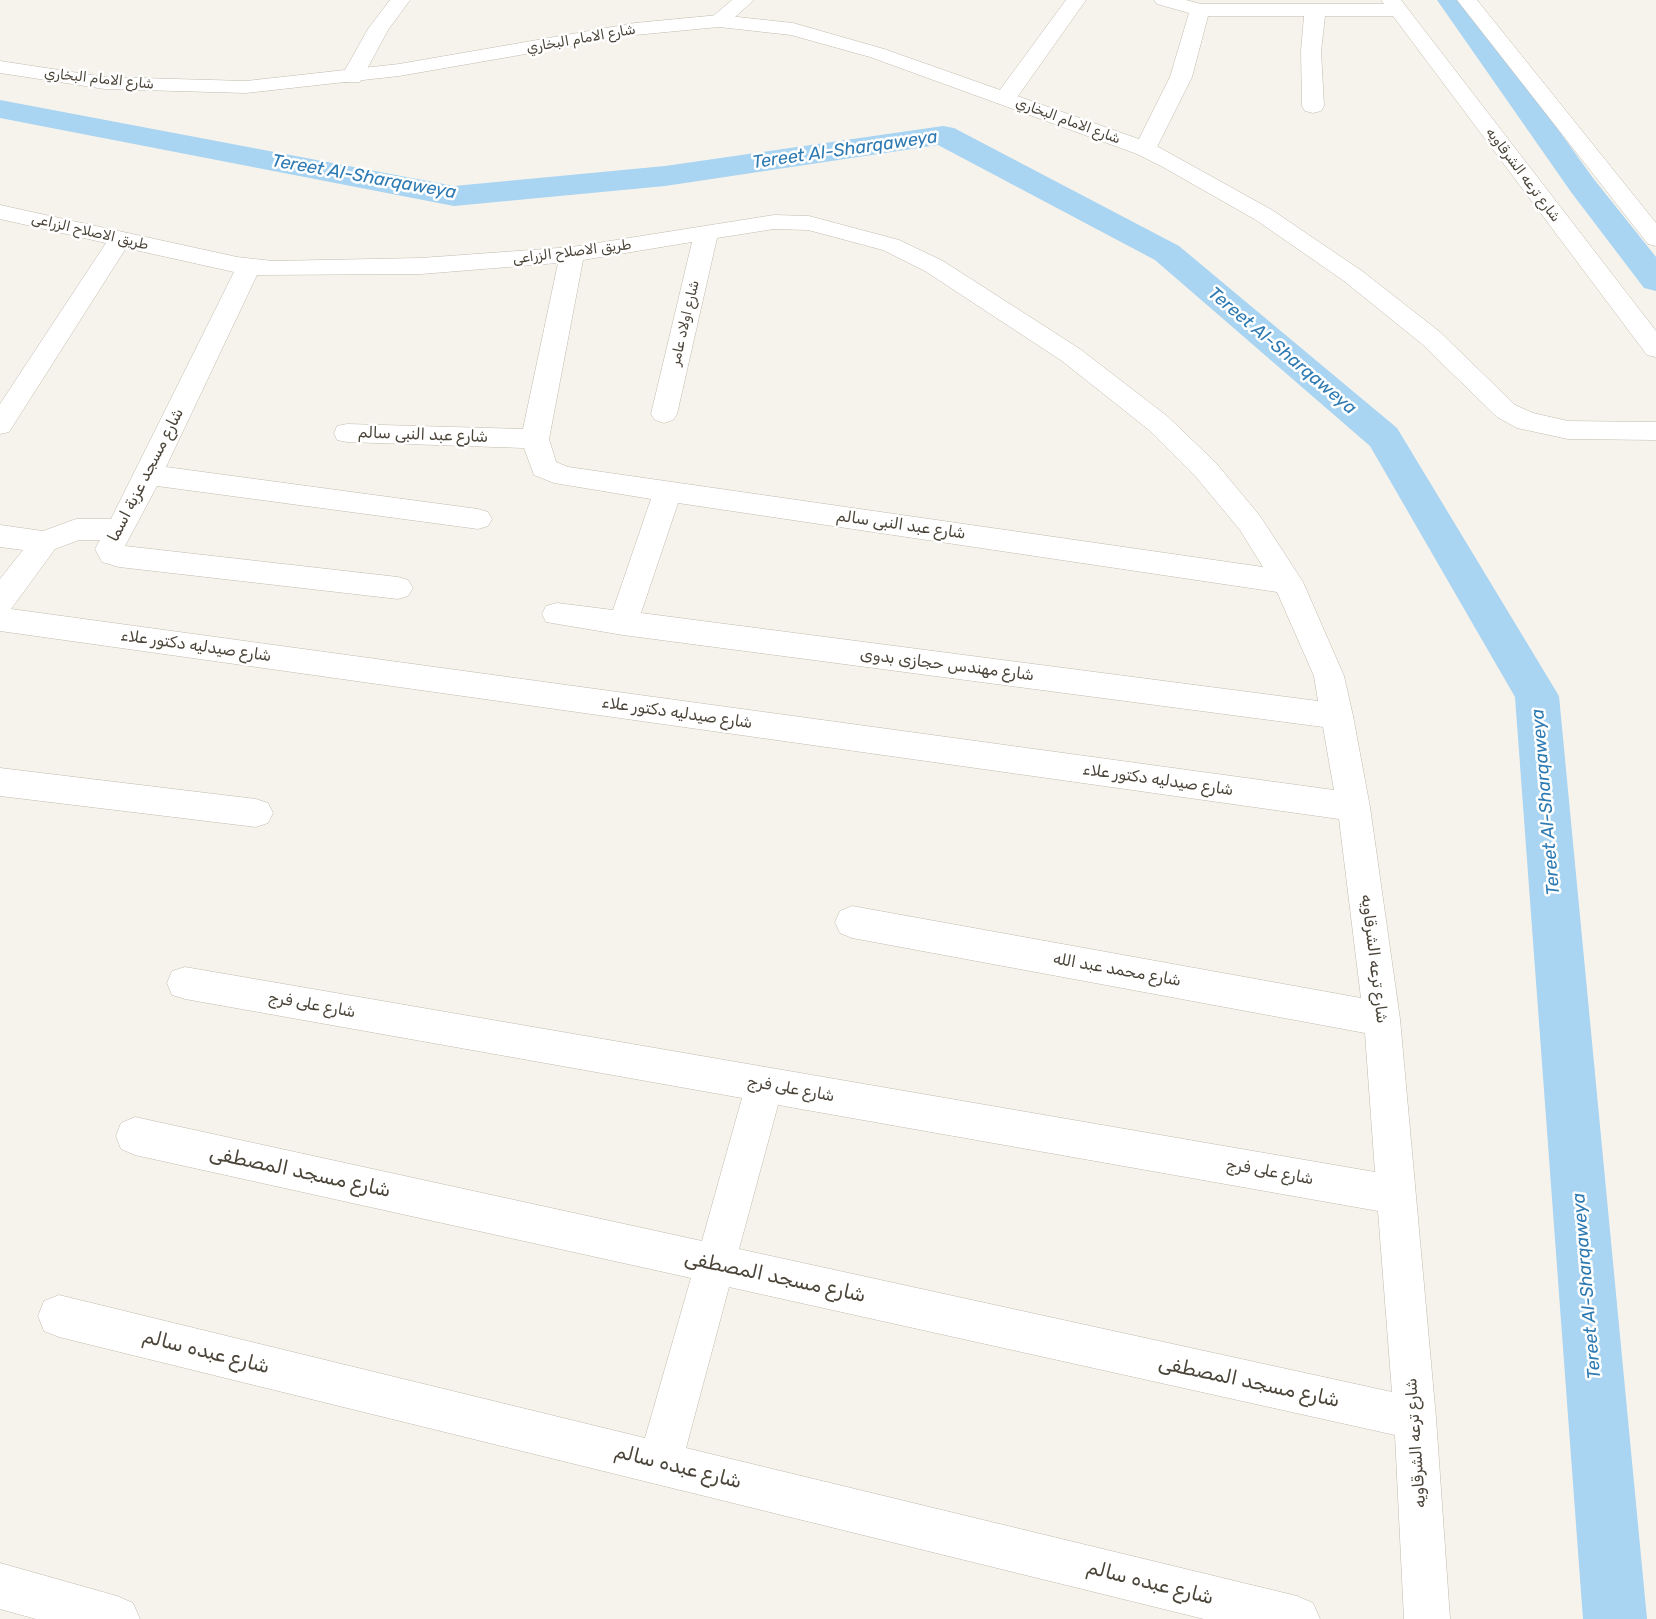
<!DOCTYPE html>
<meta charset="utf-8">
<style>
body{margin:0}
canvas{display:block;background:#f6f3ec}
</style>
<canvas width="1656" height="1619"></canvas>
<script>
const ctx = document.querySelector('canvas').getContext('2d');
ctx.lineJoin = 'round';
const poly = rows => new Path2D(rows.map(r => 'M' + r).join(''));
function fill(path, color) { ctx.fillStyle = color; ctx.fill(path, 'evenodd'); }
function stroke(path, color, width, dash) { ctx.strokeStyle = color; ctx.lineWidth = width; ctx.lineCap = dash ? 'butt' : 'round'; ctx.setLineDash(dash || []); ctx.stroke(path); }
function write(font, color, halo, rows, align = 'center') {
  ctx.font = font + ' Rubik,"Noto Naskh Arabic",sans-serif'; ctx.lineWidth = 5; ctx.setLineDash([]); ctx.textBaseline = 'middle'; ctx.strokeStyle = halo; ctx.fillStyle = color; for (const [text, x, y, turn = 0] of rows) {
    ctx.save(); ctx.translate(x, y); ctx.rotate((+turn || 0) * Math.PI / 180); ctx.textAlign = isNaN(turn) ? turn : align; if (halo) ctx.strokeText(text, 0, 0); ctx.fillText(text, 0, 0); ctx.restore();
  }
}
fill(poly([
 [1437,0,1465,0,1593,178,1656,257,1656,291,1644,288,1571,192,1437,0],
 [0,100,454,186,665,166,943,126,954,128,1179,246,1397,428,1559,696,1647,1619,1583,1619,1515,697,1370,446,1155,260,938,145,665,186,454,206,0,118,0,100]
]), '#a9d4f2');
const minor = poly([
 [390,0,410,0,388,30,360,82,344,82,341,77,368,29,390,0],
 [732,0,754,0,726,25,712,25,709,21,712,17,732,0],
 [1066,0,1086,0,1013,103,997,103,994,98,1066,0],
 [1154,0,1186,0,1201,4,1384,4,1381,0,1401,0,1656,331,1656,357,1647,355,1393,16,1325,16,1321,51,1324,106,1321,111,1313,113,1305,111,1302,106,1301,51,1304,16,1208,16,1192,77,1156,149,1153,154,1137,154,1134,149,1170,77,1189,13,1157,4,1154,0],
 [1457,0,1477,0,1656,223,1656,246,1648,244,1457,0],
 [0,205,237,257,273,261,421,258,572,247,774,215,809,216,899,240,943,261,1080,349,1167,416,1216,463,1260,516,1303,582,1344,676,1353,716,1370,807,1400,1019,1436,1418,1450,1619,1404,1619,1395,1435,729,1287,686,1448,1297,1596,1313,1603,1320,1619,1204,1619,59,1337,44,1331,38,1316,44,1301,59,1295,645,1438,691,1278,135,1155,121,1149,116,1136,121,1123,135,1117,702,1241,742,1098,185,999,172,995,167,983,172,971,185,967,1375,1172,1365,1033,852,938,840,933,835,922,840,911,852,906,1361,998,1339,819,0,631,0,579,23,550,0,547,0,525,43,531,76,519,111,519,234,272,126,248,9,432,0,434,0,404,106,243,0,219,0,205],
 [774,229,808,230,883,250,925,271,1062,361,1149,430,1196,477,1240,530,1263,567,568,467,556,462,549,439,583,260,692,242,651,414,655,420,664,423,673,420,677,414,717,238,774,229],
 [558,263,523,429,347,424,337,426,334,433,337,440,347,442,524,448,534,475,554,483,651,499,613,610,557,603,546,606,542,614,546,622,623,635,1323,727,1334,790,11,609,55,549,79,540,100,540,95,549,102,562,119,567,398,599,408,596,413,588,408,580,398,577,125,546,157,486,478,529,488,526,492,519,488,512,478,509,166,467,257,275,421,274,558,263],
 [678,503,1277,592,1314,676,1318,701,641,613,678,503],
 [778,1105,1378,1211,1392,1392,739,1249,778,1105],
 [0,768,256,799,268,803,273,813,268,823,256,827,0,796,0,768],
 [0,1563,117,1596,133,1603,140,1619,36,1619,0,1609,0,1563]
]);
const tertiary = poly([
 [719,15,793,23,884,49,1153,144,1272,210,1362,271,1440,332,1515,405,1533,413,1568,421,1656,422,1656,440,1568,439,1517,428,1497,417,1422,344,1344,281,1256,220,1161,166,1137,154,870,57,791,35,719,27,635,35,399,76,246,93,105,89,0,73,0,61,105,77,246,81,399,64,635,23,719,15]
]);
stroke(minor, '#c2bbae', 1);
stroke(tertiary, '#c2bbae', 1);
fill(minor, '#fff');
fill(tertiary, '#fff');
write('14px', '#4b4439', '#fff', [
 ["شارع الامام البخاري",581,39,-10],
 ["شارع الامام البخاري",99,79,6],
 ["شارع الامام البخاري",1068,121,20],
 ["شارع ترعه الشرقاويه",1523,175,53],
 ["طريق الاصلاح الزراعى",90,232,13],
 ["طريق الاصلاح الزراعى",572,252,-7],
 ["شارع اولاد عامر",685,323,-77]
]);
write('16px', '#4b4439', '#fff', [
 ["شارع عبد النبى سالم",423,435,2],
 ["شارع مسجد عزبة اسما",146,475,-63],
 ["شارع عبد النبى سالم",901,525,8],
 ["شارع صيدليه دكتور علاء",196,646,8],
 ["شارع مهندس حجازى بدوى",947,665,7],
 ["شارع صيدليه دكتور علاء",677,713,8],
 ["شارع صيدليه دكتور علاء",1158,780,8],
 ["شارع ترعه الشرقاويه",1374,959,83],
 ["شارع محمد عبد الله",1117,970,10],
 ["شارع على فرج",312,1005,10],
 ["شارع على فرج",791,1089,10],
 ["شارع على فرج",1270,1172,10],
 ["شارع ترعه الشرقاويه",1416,1443,-94]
]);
write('italic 18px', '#2e7ab2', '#fff', [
 ["Tereet Al-Sharqaweya",845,150,-8],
 ["Tereet Al-Sharqaweya",364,177,10],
 ["Tereet Al-Sharqaweya",1282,351,40],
 ["Tereet Al-Sharqaweya",1546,802,-95],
 ["Tereet Al-Sharqaweya",1587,1286,-95]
]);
write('20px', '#4b4439', '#fff', [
 ["شارع مسجد المصطفى",300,1172,12],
 ["شارع مسجد المصطفى",775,1277,12],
 ["شارع عبده سالم",206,1352,14],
 ["شارع مسجد المصطفى",1249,1382,12],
 ["شارع عبده سالم",678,1467,14],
 ["شارع عبده سالم",1150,1583,14]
]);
</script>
